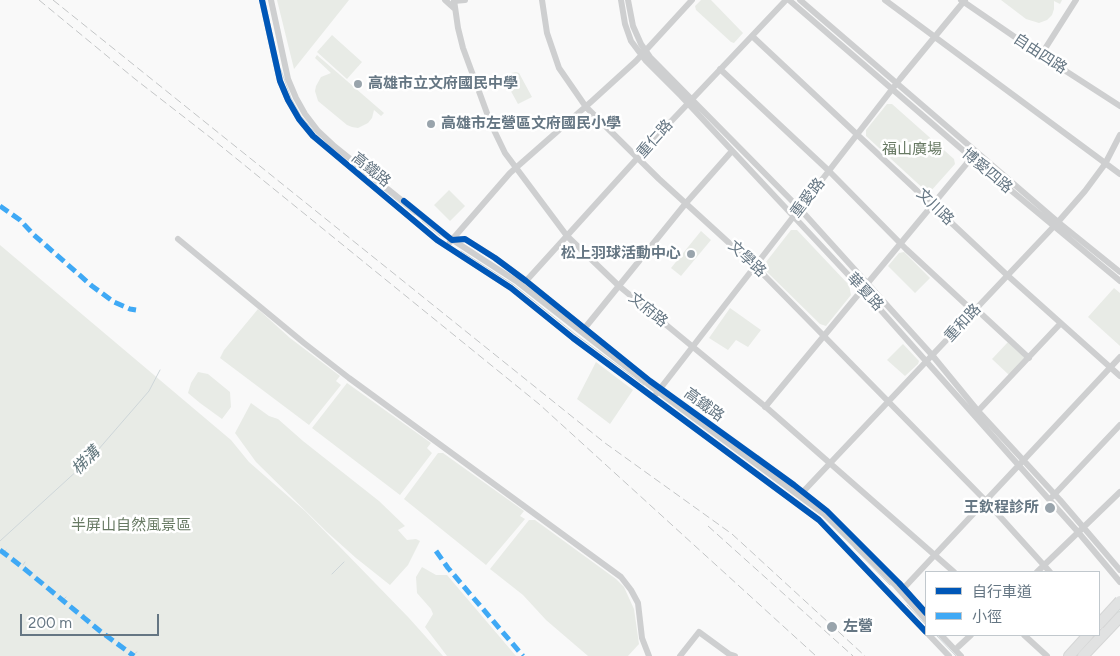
<!DOCTYPE html>
<meta charset="utf-8">
<style>
body{margin:0}
#map{position:relative;width:1120px;height:656px;overflow:hidden;background:#f9f9f9;font-family:Figtree,"Noto Sans TC",sans-serif}
canvas{display:block}
.legend{position:absolute;left:925px;top:571px;width:175px;height:65px;box-sizing:border-box;background:#fff;border:1px solid #c1c8cd;margin:0;padding:6px 9px;list-style:none;font-size:15px;color:#657683}
.legend li{display:flex;align-items:center;gap:10px;height:25px}
.legend b{width:25px;border:1px solid #c1c8cd}
.scale{position:absolute;left:20px;top:614px;width:139px;height:22px;box-sizing:border-box;border:2px solid #657683;border-top:0;padding-left:6px;font-size:15px;line-height:18px;white-space:nowrap;color:#657683;-webkit-text-stroke:4px #fff;paint-order:stroke}
</style>
<div id="map">
<canvas width="1120" height="656"></canvas>
<ul class="legend">
<li><b style="height:6px;background:#0057b8"></b>自行車道</li>
<li><b style="height:6px;background:#3fa9f5"></b>小徑</li>
</ul>
<div class="scale">200 m</div>
</div>
<script>
const ctx = document.querySelector('canvas').getContext('2d');
ctx.lineJoin = 'round';
function fill(path, color) { ctx.fillStyle = color; ctx.fill(path, 'evenodd'); }
const poly = rows => new Path2D(rows.map(r => 'M' + r).join(''));
function stroke(path, color, width, dash) { ctx.strokeStyle = color; ctx.lineWidth = width; ctx.lineCap = dash ? 'butt' : 'round'; ctx.setLineDash(dash || []); ctx.stroke(path); }
function write(font, color, halo, rows, align = 'center') {
  ctx.font = font + ' Figtree,"Noto Sans TC",sans-serif'; ctx.lineWidth = 5; ctx.setLineDash([]); ctx.textBaseline = 'middle'; ctx.strokeStyle = halo; ctx.fillStyle = color; for (const [text, x, y, turn = 0] of rows) {
    ctx.save(); ctx.translate(x, y); ctx.rotate((+turn || 0) * Math.PI / 180); ctx.textAlign = isNaN(turn) ? turn : align; if (halo) ctx.strokeText(text, 0, 0); ctx.fillText(text, 0, 0); ctx.restore();
  }
}
fill(poly([
 [277,0,349,0,294,69],
 [701,0,711,0,743,33,734,43,731,42,696,10,695,6],
 [1001,0,1062,0,1060,4,1054,1,1054,9,1052,15,1047,20,1039,23,1026,19],
 [332,35,362,62,347,79,317,52],
 [317,55,384,113,381,116,374,110,372,118,368,123,358,128,352,127,347,125,318,101,315,91,316,86,321,77,331,73,315,58],
 [516,72,519,73,532,97,518,104,502,75],
 [887,104,892,104,954,159,955,164,930,192,927,192,866,136,866,130],
 [449,190,465,206,450,221,434,205],
 [791,230,797,230,849,285,851,295,826,326,820,324,765,270,766,262],
 [701,231,711,240,681,276,671,268],
 [0,245,231,440,249,462,305,511,409,618,443,656,0,656],
 [904,252,930,278,915,293,888,266,899,253],
 [1114,288,1120,293,1120,346,1088,317],
 [730,308,761,330,748,347,736,340,728,350,709,338],
 [258,309,290,338,340,376,336,381,341,385,309,425,220,358,224,350],
 [1008,342,1025,358,1009,375,992,359],
 [903,344,919,361,918,364,905,376,887,360],
 [596,362,633,390,610,424,577,399],
 [198,372,208,374,230,392,231,407,222,419,200,403,188,393,191,383],
 [347,383,431,443,427,448,432,453,400,495,312,428],
 [251,403,269,416,278,419,303,441,379,501,405,526,398,530,407,540,416,539,420,541,408,565,390,585,356,558,327,532,256,462,235,433],
 [438,453,443,453,524,511,520,516,525,519,486,565,404,499],
 [529,520,535,520,616,579,624,587,634,609,639,644,628,656,588,656,546,620,523,595,490,569],
 [422,567,436,575,447,575,516,656,447,656,425,627,433,614,431,609,417,593,416,577]
]), '#e8ebe6');
stroke(poly([
 [281,70,291,98,301,116,320,138],
 [354,166,415,215],
 [422,221,440,236],
 [461,251,514,285,575,334,644,385],
 [0,541,91,458,149,391,160,370],
 [854,548,890,585],
 [4,552,6,550],
 [23,565,25,562],
 [332,574,344,562],
 [64,599,66,597],
 [907,605,926,625],
 [83,616,85,614],
 [936,635,956,656],
 [107,636,108,634],
 [134,654,137,652]
]), '#ced6d9', 1);
const highway = poly([
 [1069,656,1088,635],
 [1083,656,1120,617]
]);
stroke(highway, '#d5d6d6', 12);
stroke(poly([
 [262,0,280,81,288,100,299,119,313,136,437,240,511,288,573,338,819,520,926,632],
 [271,0,288,79,296,98,305,114,318,131,333,145,445,235,516,281,648,384,824,514,896,586,926,620],
 [445,0,455,9],
 [454,0,458,28,463,48,491,124,505,153,567,236,619,286,767,408,954,572],
 [542,0,547,33,559,68,586,107,659,179,761,272,985,500,1050,572],
 [621,0,625,24,631,41,646,61,681,96,869,297,1078,532,1120,582],
 [628,0,633,26,641,44,650,57,800,209,932,355,978,411,1060,500,1120,570],
 [789,0,972,158,1120,281],
 [800,0,1058,222,1120,272],
 [885,0,1120,174],
 [961,0,1041,55,1120,106],
 [454,1,465,0],
 [752,36,1007,275,1120,376],
 [1041,55,1076,0],
 [720,69,829,171,906,249,974,312],
 [178,239,304,343,349,378,621,577,631,590,638,603,642,638,649,656],
 [452,240,465,239,495,258,526,281,616,354],
 [450,242,510,173,592,101,636,61,692,0],
 [526,281,661,132,786,0],
 [976,309,1029,358],
 [584,329,686,203,732,151],
 [656,394,900,79,965,0],
 [765,407,973,156],
 [978,411,1060,324],
 [757,458,815,502],
 [800,495,1058,222,1085,191,1105,164,1120,135],
 [1052,497,1120,425],
 [1037,572,1120,492],
 [899,583,926,613],
 [902,590,1120,357],
 [929,635,949,656],
 [941,635,961,656],
 [1024,635,1047,656],
 [958,647,971,635],
 [680,656,699,632,729,654,735,656]
]), '#cecfd0', 6);
stroke(highway, '#e1e2e2', 10);
stroke(poly([
 [39,0,135,79,211,138,539,404,816,656],
 [53,0,605,443,732,534,865,656],
 [708,526,853,656]
]), '#c3c5c6', 1, [8, 4]);
const highwayBridge = poly([
 [1099,624,1120,601]
]);
stroke(highwayBridge, '#d5d6d6', 12, []);
stroke(highwayBridge, '#e1e2e2', 10);
stroke(poly([
 [0,206,20,220,34,235,92,286,114,302,130,309,136,310],
 [0,550,21,566,100,631,134,656],
 [436,551,448,568,523,656]
]), '#3fa9f5', 5, [10, 5]);
stroke(poly([
 [262,0,280,81,288,100,299,119,313,136,437,240,511,288,573,338,819,520,926,632],
 [404,201,452,240,465,239,495,258,526,281,650,381,794,485,827,511,899,583,926,613]
]), '#0057b8', 6);
for (const [x, y, r, color] of [
 [358,84,5,"#99a4ac"],
 [431,124,5,"#99a4ac"],
 [691,254,5,"#99a4ac"],
 [1050,508,6,"#99a4ac"],
 [832,627,6,"#99a4ac"]
]) { const dot = new Path2D(); dot.arc(x, y, r, 0, 2 * Math.PI); ctx.fillStyle = color; ctx.fill(dot); stroke(dot, '#fff', 2); }
write('15px', '#657683', '#fff', [
 ["自由四路",1040,54,33],
 ["重仁路",655,139,-48],
 ["高鐵路",371,170,39],
 ["博愛四路",987,171,40],
 ["重愛路",808,198,-52],
 ["文川路",935,207,44],
 ["文學路",747,259,43],
 ["華夏路",865,292,47],
 ["文府路",648,310,39],
 ["重和路",963,323,-47],
 ["高鐵路",704,405,36]
]);
write('bold 15px', '#657683', '#fff', [
 ["高雄市立文府國民中學",368,84],
 ["高雄市左營區文府國民小學",441,124],
 ["松上羽球活動中心",681,254,"right"],
 ["王欽程診所",1039,508,"right"],
 ["左營",843,627]
], 'left');
write('15px', '#687a64', '#fff', [
 ["福山廣場",912,150],
 ["半屏山自然風景區",131,526]
]);
write('italic 16px', '#60757c', '#fff', [
 ["梯溝",86,461,-45]
]);
</script>
